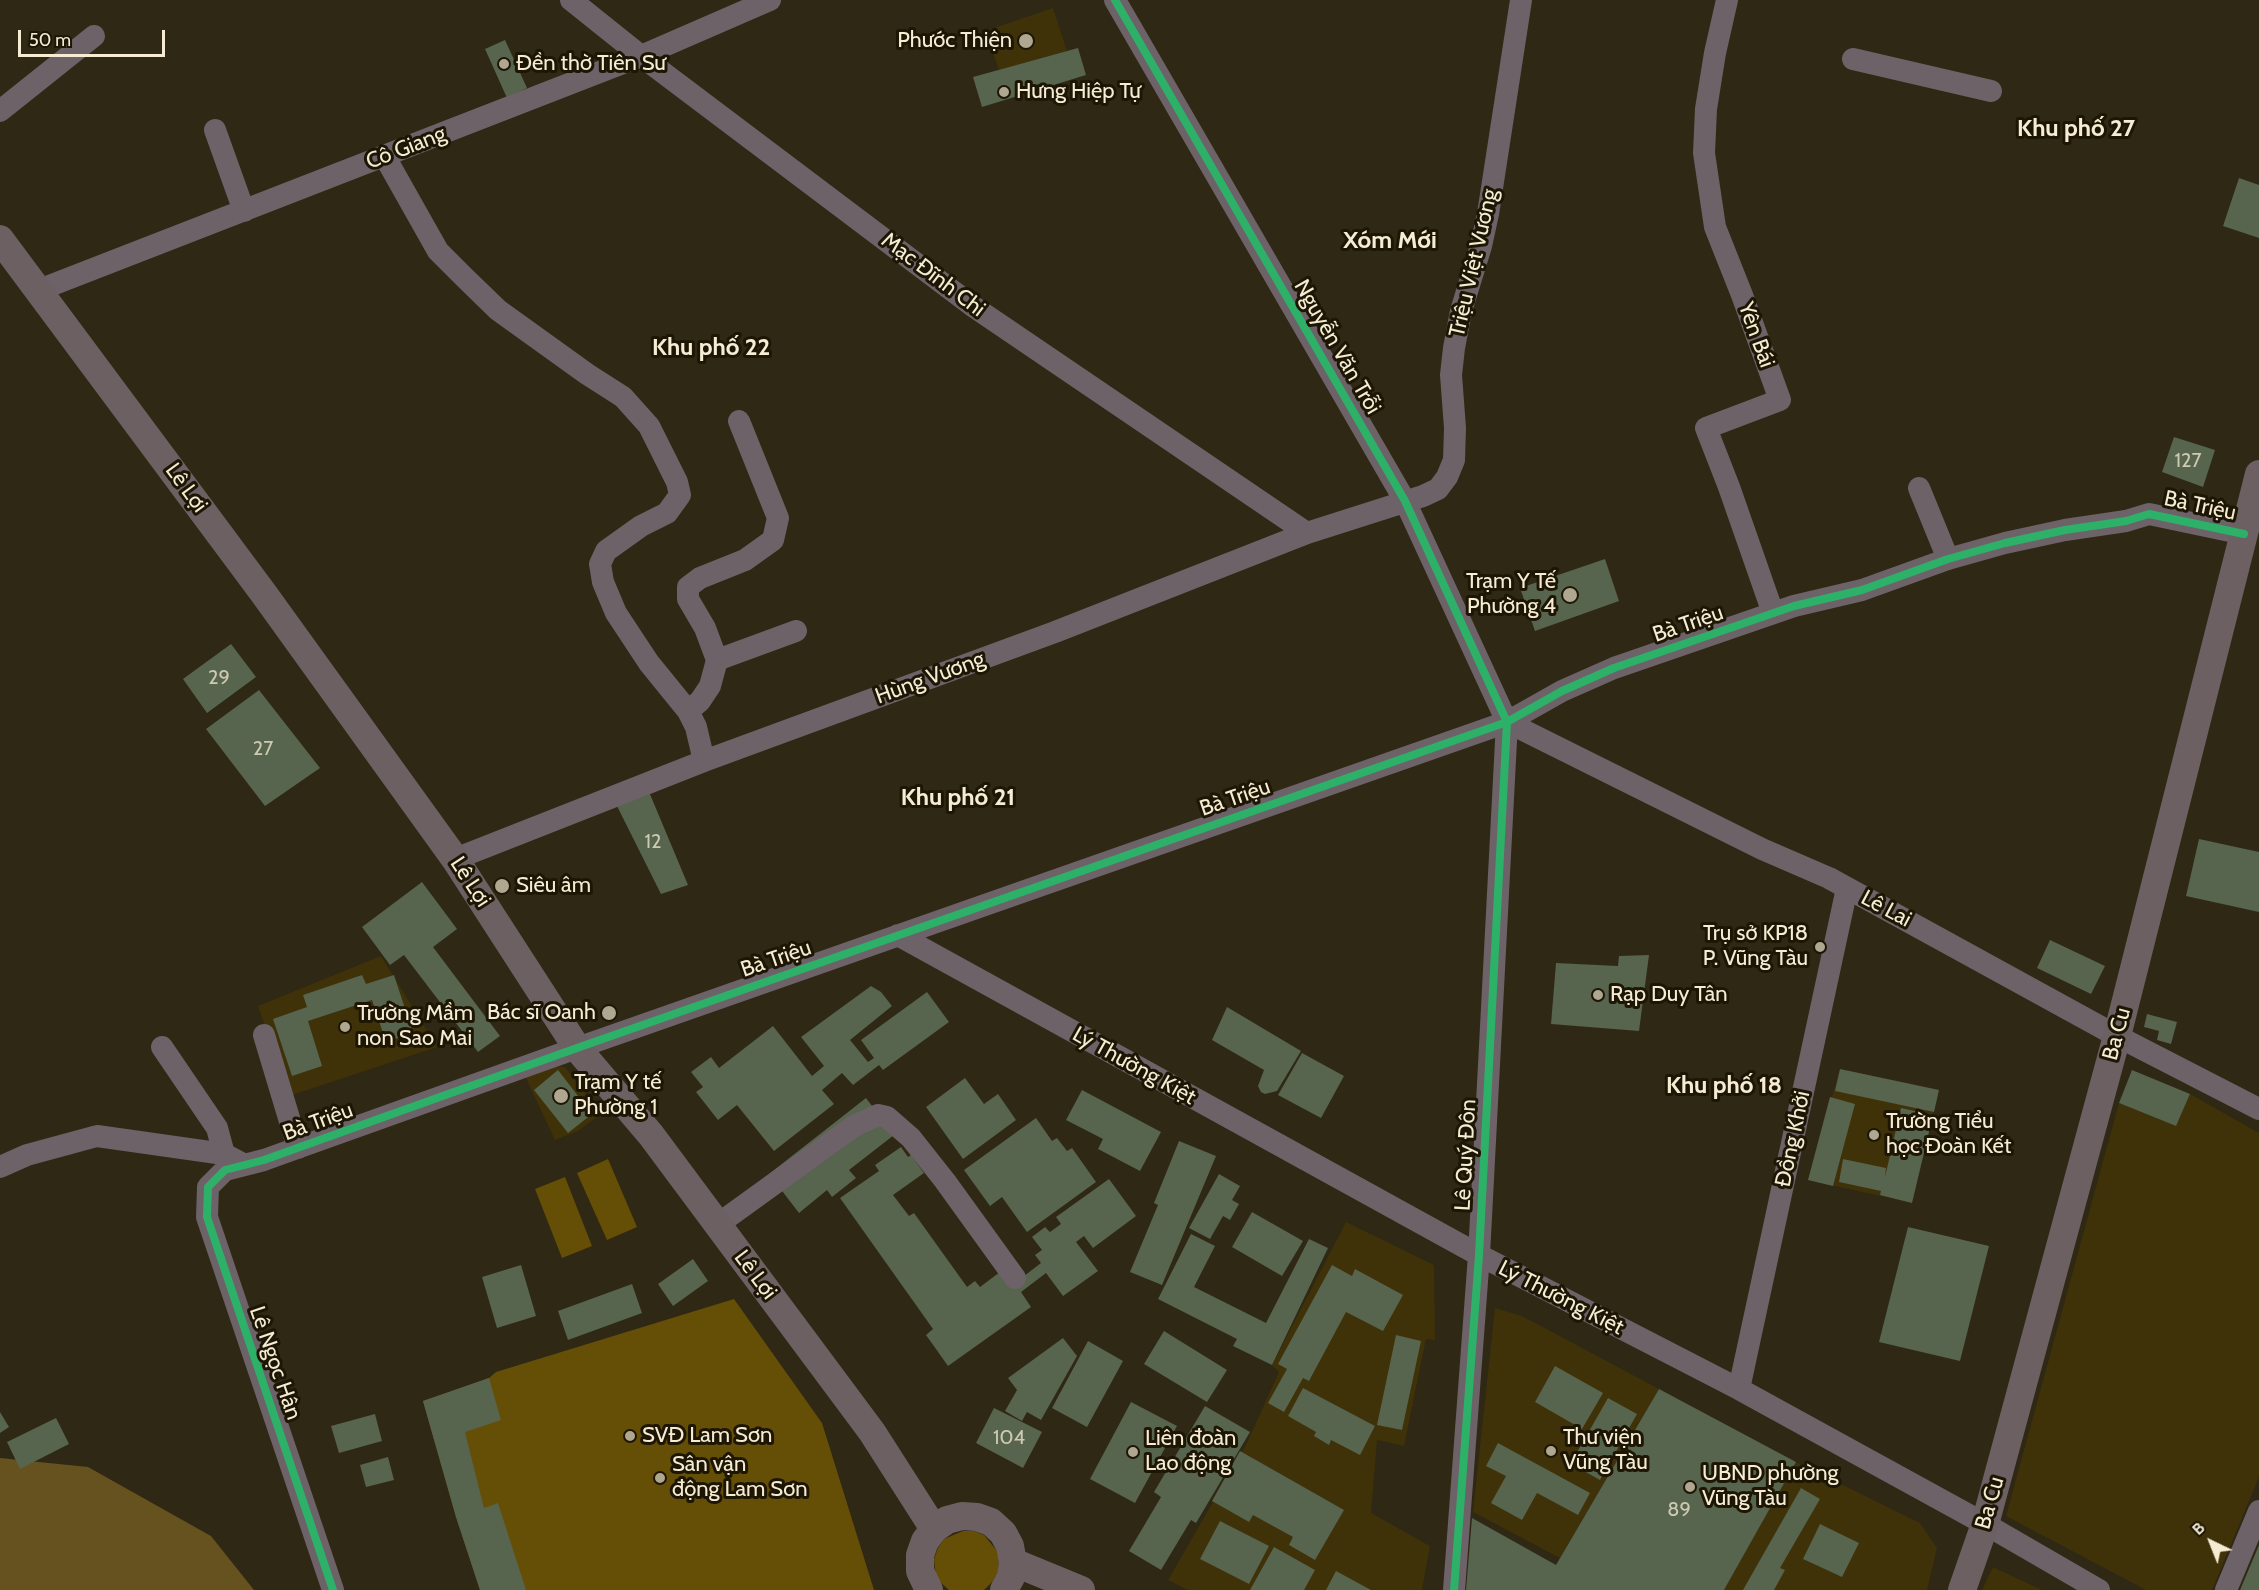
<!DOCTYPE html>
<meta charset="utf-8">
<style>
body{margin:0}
#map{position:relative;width:2259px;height:1590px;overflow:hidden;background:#2f2814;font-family:Cabin,sans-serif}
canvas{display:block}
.north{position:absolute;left:2181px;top:1512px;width:60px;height:60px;-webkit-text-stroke:4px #1d1604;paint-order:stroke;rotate:317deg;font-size:16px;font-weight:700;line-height:24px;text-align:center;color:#f6ecd4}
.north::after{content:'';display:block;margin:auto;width:21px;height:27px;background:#f6ecd4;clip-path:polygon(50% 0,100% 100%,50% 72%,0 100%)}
.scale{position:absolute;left:18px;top:30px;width:147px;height:27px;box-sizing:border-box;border:3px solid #f6ecd4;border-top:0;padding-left:8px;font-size:18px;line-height:21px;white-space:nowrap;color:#f6ecd4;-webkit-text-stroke:4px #1d1604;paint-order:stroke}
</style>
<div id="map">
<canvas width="2259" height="1590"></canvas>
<div class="north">B</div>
<div class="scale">50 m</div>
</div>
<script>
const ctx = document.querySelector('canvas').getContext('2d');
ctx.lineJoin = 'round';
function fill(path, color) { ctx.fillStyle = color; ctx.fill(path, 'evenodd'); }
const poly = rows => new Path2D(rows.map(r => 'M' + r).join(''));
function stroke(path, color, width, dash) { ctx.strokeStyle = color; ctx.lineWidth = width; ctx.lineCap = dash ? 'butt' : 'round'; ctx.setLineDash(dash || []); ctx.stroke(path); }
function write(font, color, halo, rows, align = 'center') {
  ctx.font = font + ' Cabin,sans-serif'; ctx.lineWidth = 6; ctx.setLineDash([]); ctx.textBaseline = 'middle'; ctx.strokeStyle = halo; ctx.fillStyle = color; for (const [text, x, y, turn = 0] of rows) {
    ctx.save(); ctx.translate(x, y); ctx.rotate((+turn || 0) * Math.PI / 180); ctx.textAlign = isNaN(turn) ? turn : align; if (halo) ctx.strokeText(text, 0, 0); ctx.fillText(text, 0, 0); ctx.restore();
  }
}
fill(poly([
 [1053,8,1067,51,999,70,985,31],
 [381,956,437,1047,289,1096,258,1006],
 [555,1066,565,1067,601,1114,578,1131,555,1140,526,1078],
 [1840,1069,1939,1090,1912,1203,1808,1180],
 [2190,1094,2259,1133,2259,1477,2212,1590,2146,1590,2006,1516,2119,1103,2176,1126],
 [1346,1222,1434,1265,1435,1340,1426,1339,1404,1446,1377,1440,1371,1513,1430,1546,1422,1590,1188,1590,1168,1580,1247,1443,1279,1372,1272,1365],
 [1495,1308,1522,1316,1659,1389,1560,1558,1473,1512],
 [1796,1462,1920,1523,1937,1548,1927,1590,1724,1590],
 [1993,1567,2042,1590,1982,1590]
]), '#3f3108');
fill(poly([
 [608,1159,637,1227,607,1240,577,1173],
 [565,1177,592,1246,562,1258,535,1189],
 [734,1299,822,1423,874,1590,480,1590,456,1517,423,1401,489,1378,496,1372],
 [963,1531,974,1531,984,1535,997,1551,999,1561,998,1572,993,1581,984,1590,949,1590,938,1580,935,1569,934,1559,938,1548,944,1539]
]), '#654e05');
fill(poly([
 [0,1458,88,1467,211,1536,254,1590,0,1590]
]), '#65521e');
fill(poly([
 [505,40,527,88,507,98,485,49],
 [1078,48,1086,75,982,107,973,77],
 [2239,178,2259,185,2259,238,2223,226],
 [2174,437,2215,450,2203,487,2162,472],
 [1605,559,1619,601,1535,631,1520,588],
 [231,644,256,677,207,713,183,679],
 [259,690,320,768,265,806,206,729],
 [647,787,688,885,661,894,614,800],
 [2199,839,2259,852,2259,912,2186,896],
 [422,882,457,929,433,947,500,1036,478,1052,404,955,390,965,362,927],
 [2050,940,2105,966,2091,994,2037,968],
 [1649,955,1639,1031,1551,1024,1556,963,1618,966,1619,956],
 [362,975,366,984,394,975,413,1033,386,1042,372,1000,308,1021,322,1066,292,1076,273,1019,307,1007,303,995],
 [871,986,881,992,892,1006,850,1040,868,1062,874,1058,861,1040,927,992,949,1022,883,1070,879,1065,853,1085,842,1073,822,1090,834,1104,774,1151,737,1105,718,1120,696,1092,703,1087,691,1072,711,1057,719,1068,773,1026,812,1076,824,1066,801,1037],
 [1227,1007,1301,1051,1277,1091,1265,1094,1261,1092,1258,1086,1264,1070,1212,1040],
 [2147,1014,2177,1022,2171,1044,2157,1040,2159,1031,2144,1027],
 [1302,1053,1344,1076,1321,1118,1278,1095],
 [1840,1069,1939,1090,1934,1112,1835,1091],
 [558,1070,592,1114,568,1133,534,1090],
 [2132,1070,2190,1094,2176,1126,2119,1103],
 [965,1078,984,1104,998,1094,1016,1120,963,1159,926,1107],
 [1082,1090,1161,1132,1140,1171,1098,1149,1103,1139,1066,1120],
 [1830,1097,1855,1104,1833,1186,1808,1180],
 [866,1098,894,1135,849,1170,856,1178,832,1197,827,1190,799,1213,769,1174],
 [1901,1108,1933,1115,1912,1203,1880,1195,1881,1191,1839,1182,1843,1159,1886,1168,1885,1177],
 [1036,1118,1052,1141,1057,1138,1067,1151,1072,1148,1096,1182,1027,1232,1002,1197,990,1206,964,1170],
 [1179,1141,1216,1156,1162,1285,1130,1272,1158,1205,1154,1203],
 [901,1147,908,1157,911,1155,924,1173,893,1195,909,1216,914,1213,967,1287,975,1281,980,1287,1004,1269,1015,1283,1041,1263,1035,1255,1042,1250,1032,1237,1045,1227,1050,1232,1061,1224,1056,1217,1109,1179,1136,1216,1093,1248,1084,1236,1076,1242,1098,1271,1063,1296,1046,1273,1021,1292,1031,1307,948,1366,926,1335,933,1329,840,1198,879,1171,875,1165],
 [1219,1174,1240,1186,1232,1200,1239,1204,1230,1220,1223,1216,1210,1239,1189,1228],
 [1252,1212,1303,1241,1282,1276,1232,1247],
 [1908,1227,1989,1246,1960,1361,1879,1342],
 [1191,1234,1215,1246,1194,1287,1266,1323,1309,1239,1328,1248,1272,1365,1233,1346,1237,1339,1158,1299],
 [693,1259,708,1281,673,1306,658,1284],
 [521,1265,536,1316,497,1328,482,1277],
 [1332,1265,1352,1276,1355,1269,1403,1295,1383,1331,1346,1312,1309,1381,1303,1378,1284,1412,1268,1403,1287,1369,1278,1364],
 [632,1284,642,1313,568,1340,558,1311],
 [1164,1331,1227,1370,1207,1402,1144,1364],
 [1396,1335,1421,1341,1402,1430,1377,1425],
 [1063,1338,1077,1356,1041,1420,1027,1412,1022,1421,1005,1411,1017,1390,1008,1378],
 [1088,1341,1123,1361,1087,1427,1052,1408],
 [1555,1366,1603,1393,1582,1429,1535,1402],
 [489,1378,501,1420,465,1432,484,1508,498,1503,526,1590,480,1590,456,1517,423,1401],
 [1303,1388,1375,1426,1360,1455,1331,1440,1329,1445,1314,1436,1316,1432,1288,1416],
 [1659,1389,1796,1462,1724,1590,1466,1590,1472,1518,1556,1565],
 [1608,1398,1637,1414,1600,1480,1577,1467,1582,1457,1576,1454],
 [1131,1402,1177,1426,1135,1503,1090,1479],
 [1205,1406,1250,1432,1196,1523,1191,1520,1161,1570,1129,1551,1161,1497,1154,1492],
 [994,1408,1042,1432,1023,1468,976,1443],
 [0,1412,9,1427,0,1433],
 [375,1414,382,1441,339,1453,331,1426],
 [56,1418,69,1444,20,1469,7,1442],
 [1498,1443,1590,1493,1578,1515,1537,1493,1522,1520,1491,1503,1506,1476,1486,1466],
 [1240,1451,1344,1510,1315,1560,1289,1545,1293,1537,1253,1515,1249,1522,1212,1501],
 [388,1457,394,1480,366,1487,360,1465],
 [1801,1488,1820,1499,1780,1568,1785,1570,1774,1590,1743,1590],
 [1220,1521,1269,1546,1249,1584,1200,1559],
 [1820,1524,1859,1543,1842,1577,1803,1559],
 [2259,1545,2259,1590,2240,1590,2251,1564],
 [1274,1547,1315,1570,1304,1590,1250,1590],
 [1336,1571,1371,1590,1326,1590]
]), '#57644e');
stroke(poly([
 [571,0,641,56,974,307,1307,533],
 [1115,0,1405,501,1507,722,1479,1255,1454,1590],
 [1727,0,1715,53,1706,109,1704,153,1715,227,1742,295,1780,400,1706,428,1729,487,1773,613],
 [1853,59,1991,91],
 [0,111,94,36],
 [215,130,244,211],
 [385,157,438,251,464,277,498,310,587,374,623,397,649,426,677,482,680,495,667,513,641,526,606,551,600,564,603,582,616,613,649,663,688,711,696,727,704,761],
 [39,290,641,56,770,0],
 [1919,488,1948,559],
 [717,660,796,631],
 [688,711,700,701,710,686,717,660,705,628,688,599,688,587,700,578,745,560,773,540,778,518,739,421],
 [1507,722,1762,849,1829,878,2117,1036,2259,1109],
 [455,859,704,761,1055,632,1307,533,1423,496,1438,489,1447,477,1454,460,1455,428,1451,375,1454,348,1461,311,1481,246,1488,214,1521,0],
 [898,935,1479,1255,1739,1389,1985,1524,2099,1590],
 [264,1035,298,1148],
 [162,1047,217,1128,224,1154],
 [0,1167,27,1155,97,1136,224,1154,243,1164],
 [717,1225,854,1126,878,1115,887,1117,911,1138,945,1181,1015,1278],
 [1739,1389,1847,888],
 [333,1590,207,1217,208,1187,225,1170,264,1160,300,1147,577,1048,1507,722,1562,691,1614,668,1794,606,1862,590,1948,559,2005,543,2065,530,2126,521,2149,514,2244,534],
 [2226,1590,2259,1511]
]), '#6c6268', 22);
stroke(poly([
 [0,239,264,594,455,859,577,1048,651,1135,872,1432,934,1529],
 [1013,1562,1081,1590],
 [929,1590,920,1571,920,1555,925,1541,934,1529,947,1520,962,1516,977,1517,991,1522,1003,1533,1010,1546,1013,1562,1011,1577,1004,1590],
 [1962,1590,1985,1524,2117,1036,2259,474]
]), '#6d6062', 28);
stroke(poly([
 [1115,0,1405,501,1507,722,1479,1255,1454,1590],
 [333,1590,207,1217,208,1187,225,1170,264,1160,300,1147,577,1048,1507,722,1562,691,1614,668,1794,606,1862,590,1948,559,2005,543,2065,530,2126,521,2149,514,2244,534]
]), '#2db169', 8);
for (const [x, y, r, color] of [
 [1026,41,8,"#b0a791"],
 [504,64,6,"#b0a791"],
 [1004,92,6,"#b0a791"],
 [1570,595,8,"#b0a791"],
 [502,886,8,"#b0a791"],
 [1820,947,6,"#b0a791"],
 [1598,995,6,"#b0a791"],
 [609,1013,8,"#b0a791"],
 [345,1027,6,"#b0a791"],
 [561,1096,8,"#b0a791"],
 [1874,1135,6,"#b0a791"],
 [630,1436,6,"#b0a791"],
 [1551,1451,6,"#b0a791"],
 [1133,1452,6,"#b0a791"],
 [660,1478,6,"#b0a791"],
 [1690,1487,6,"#b0a791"]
]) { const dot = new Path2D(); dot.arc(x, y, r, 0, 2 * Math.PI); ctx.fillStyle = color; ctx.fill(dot); stroke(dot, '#1d1604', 2); }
write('20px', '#cecab2', null, [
 ["127",2188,461],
 ["29",219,678],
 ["27",263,749],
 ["12",653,842],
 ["104",1009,1438],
 ["89",1679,1510]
]);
write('22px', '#f6ecd4', '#1d1604', [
 ["Phước Thiện",1012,41,"right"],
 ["Đền thờ Tiên Sư",516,64],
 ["Hưng Hiệp Tự",1016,92],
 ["Trạm Y Tế",1556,582,"right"],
 ["Phường 4",1556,607,"right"],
 ["Siêu âm",516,886],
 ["Trụ sở KP18",1808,934,"right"],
 ["P. Vũng Tàu",1808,959,"right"],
 ["Rạp Duy Tân",1610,995],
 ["Bác sĩ Oanh",596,1013,"right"],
 ["Trường Mầm",357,1014],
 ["non Sao Mai",357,1039],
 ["Trạm Y tế",574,1083],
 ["Phường 1",574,1108],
 ["Trường Tiểu",1886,1122],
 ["học Đoàn Kết",1886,1147],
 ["SVĐ Lam Sơn",642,1436],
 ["Thư viện",1563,1438],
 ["Vũng Tàu",1563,1463],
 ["Liên đoàn",1145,1439],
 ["Lao động",1145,1464],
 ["Sân vận",672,1465],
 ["động Lam Sơn",672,1490],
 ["UBND phường",1702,1474],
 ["Vũng Tàu",1702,1499]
], 'left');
write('22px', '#f6ecd4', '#1d1604', [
 ["Cô Giang",406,148,-21],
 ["Triệu Việt Vương",1474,263,-77],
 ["Mạc Đĩnh Chi",933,275,37],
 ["Yên Bái",1756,335,70],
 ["Nguyễn Văn Trỗi",1337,347,60],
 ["Lê Lợi",186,488,54],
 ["Bà Triệu",2200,506,12],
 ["Bà Triệu",1688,624,-19],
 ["Hùng Vương",930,678,-20],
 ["Bà Triệu",1235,798,-19],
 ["Lê Lợi",470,882,57],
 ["Lê Lai",1886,909,28],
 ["Bà Triệu",776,959,-19],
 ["Ba Cu",2117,1034,-75],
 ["Lý Thường Kiệt",1134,1066,29],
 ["Bà Triệu",318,1122,-20],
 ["Đồng Khởi",1793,1139,-78],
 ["Lê Quý Đôn",1466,1155,-87],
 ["Lê Lợi",755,1275,53],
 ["Lý Thường Kiệt",1561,1298,27],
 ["Lê Ngọc Hân",275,1363,71],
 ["Ba Cu",1990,1503,-74]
]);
write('bold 24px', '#f6ecd4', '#1d1604', [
 ["Khu phố 27",2076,129],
 ["Xóm Mới",1390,241],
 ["Khu phố 22",711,348],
 ["Khu phố 21",958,798],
 ["Khu phố 18",1724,1086]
]);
</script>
